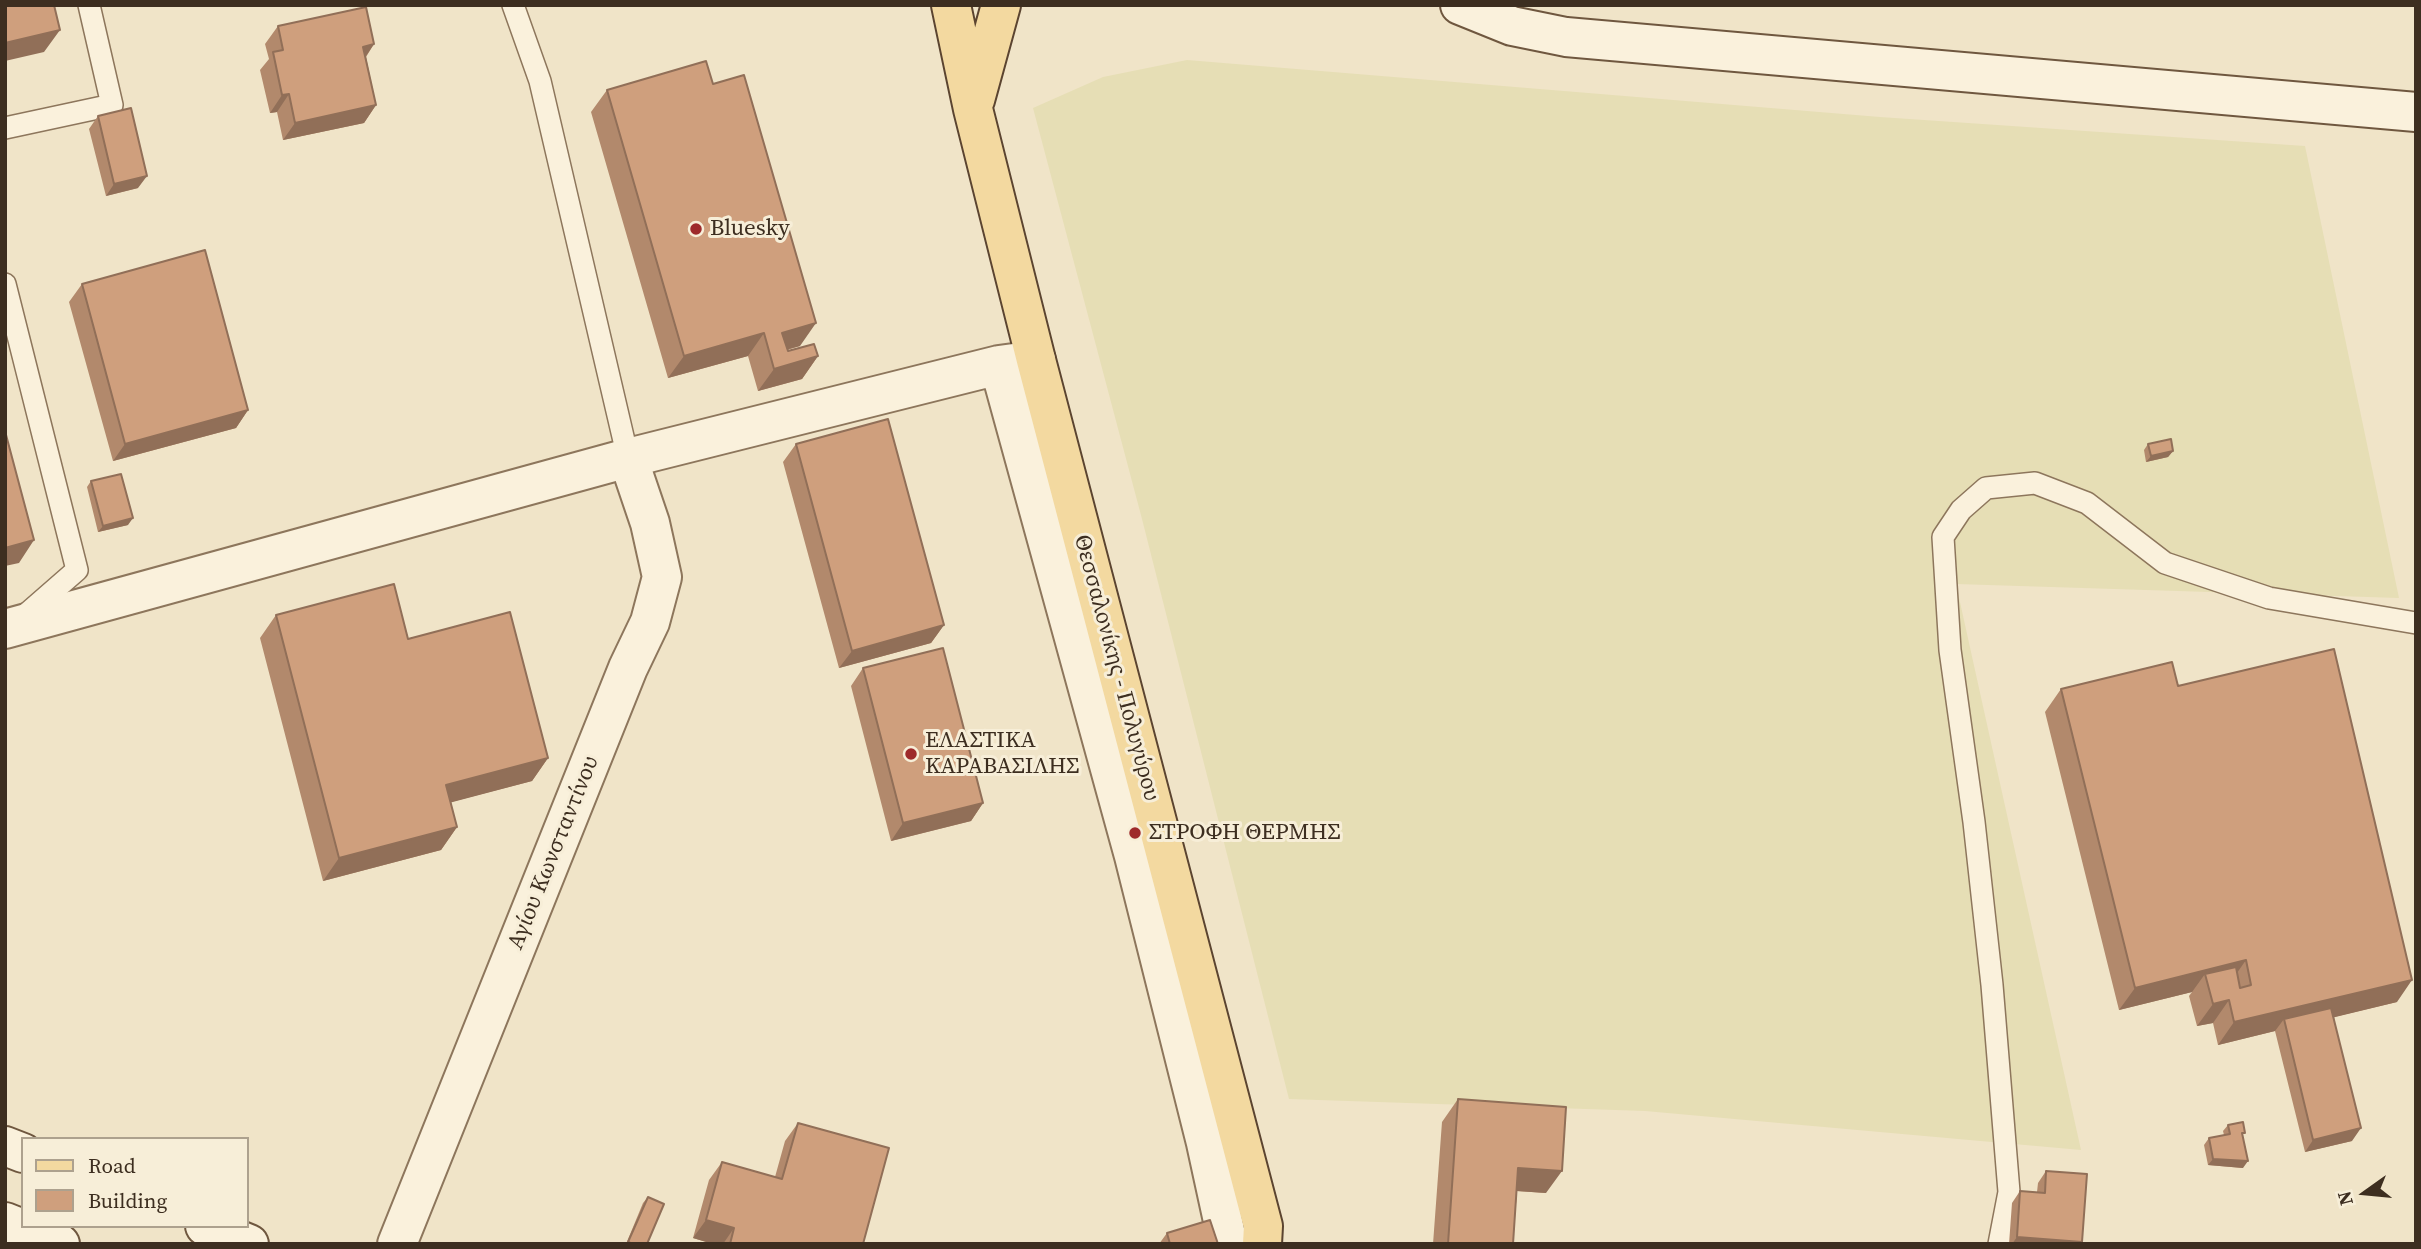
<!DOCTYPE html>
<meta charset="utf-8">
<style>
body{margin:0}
#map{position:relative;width:2421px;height:1249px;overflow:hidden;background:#f0e4c8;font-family:"Source Serif 4",serif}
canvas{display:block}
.frame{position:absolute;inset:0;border:7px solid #3d2e20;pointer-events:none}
.legend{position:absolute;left:21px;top:1137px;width:228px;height:91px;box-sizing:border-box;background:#f7eed8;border:2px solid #ada18e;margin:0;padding:9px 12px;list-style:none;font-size:21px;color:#3d2e20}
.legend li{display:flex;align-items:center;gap:14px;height:35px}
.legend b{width:35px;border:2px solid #ada18e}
.north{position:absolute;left:2330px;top:1158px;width:70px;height:70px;-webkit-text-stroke:5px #f7eed8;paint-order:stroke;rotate:255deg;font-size:19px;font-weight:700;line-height:28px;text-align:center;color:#3d2e20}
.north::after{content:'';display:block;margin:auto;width:24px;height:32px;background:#3d2e20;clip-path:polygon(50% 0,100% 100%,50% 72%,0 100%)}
</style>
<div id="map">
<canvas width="2421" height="1249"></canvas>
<div class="frame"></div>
<ul class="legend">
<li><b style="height:9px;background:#f3d9a0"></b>Road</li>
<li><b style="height:19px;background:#cf9f7d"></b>Building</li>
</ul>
<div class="north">N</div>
</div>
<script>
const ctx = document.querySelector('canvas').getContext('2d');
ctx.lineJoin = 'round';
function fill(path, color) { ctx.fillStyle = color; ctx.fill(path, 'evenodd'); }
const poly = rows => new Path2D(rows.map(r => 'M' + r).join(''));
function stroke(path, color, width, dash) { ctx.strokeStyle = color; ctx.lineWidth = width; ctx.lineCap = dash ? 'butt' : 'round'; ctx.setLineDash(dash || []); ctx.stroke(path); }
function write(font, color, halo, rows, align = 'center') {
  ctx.font = font + ' "Source Serif 4",serif'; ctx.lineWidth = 6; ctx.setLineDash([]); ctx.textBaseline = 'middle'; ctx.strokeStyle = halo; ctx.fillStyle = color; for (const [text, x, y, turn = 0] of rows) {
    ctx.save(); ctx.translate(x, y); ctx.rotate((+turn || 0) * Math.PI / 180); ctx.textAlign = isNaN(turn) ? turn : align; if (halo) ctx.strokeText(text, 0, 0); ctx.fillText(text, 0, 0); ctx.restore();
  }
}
fill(poly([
 [1187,60,1880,117,2305,146,2399,598,1956,584,2081,1150,1645,1111,1289,1099,1142,519,1033,108,1103,77]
]), '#e6deb5');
const lane = poly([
 [513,5,540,81,628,458],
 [5,128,112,105,89,5],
 [5,284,77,570,22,618],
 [1999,1244,2009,1192,1992,985,1974,822,1950,650,1943,537,1961,510,1986,488,2035,483,2087,503,2165,563,2269,598,2416,623]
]);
const street = poly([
 [999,365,1134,856,1206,1143,1228,1244],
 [5,629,628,458,999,365,1036,360],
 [397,1244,628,668,650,622,662,577,650,523,628,458]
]);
const secondary = poly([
 [1460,5,1512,26,1566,37,2416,112],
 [5,1146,23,1153],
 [5,1222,60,1244],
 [205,1226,249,1244]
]);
const primary = poly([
 [951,5,973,109,1036,360,1263,1226,1262,1244],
 [975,100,1001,5]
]);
stroke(lane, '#8d765c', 24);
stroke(street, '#8d765c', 42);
stroke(secondary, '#6f573f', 42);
stroke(primary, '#5b4430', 42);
stroke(lane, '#faf1dc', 21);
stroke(street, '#faf1dc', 38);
stroke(secondary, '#faf1dc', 38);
stroke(primary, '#f3d9a0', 38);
fill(poly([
 [278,26,374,44,366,57,376,105,364,123,283,140,277,112,270,113,260,70,269,59,265,44],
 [607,90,800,346,787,350,788,351,818,356,802,379,758,391,748,356,668,378,591,112],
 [98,116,138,188,106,196,89,129],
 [82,284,248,410,236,428,113,461,69,302],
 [796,444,944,625,931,643,839,668,783,462],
 [2148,444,2173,451,2168,457,2146,462,2144,450],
 [91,481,128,525,98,532,87,487],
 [276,615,408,639,548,758,532,781,451,802,457,827,441,850,323,881,260,638],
 [863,668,983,803,971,821,891,841,851,686],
 [2178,686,2397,1002,2334,1017,2352,1141,2305,1152,2275,1031,2218,1045,2213,1023,2197,1026,2189,996,2192,992,2119,1010,2045,712,2061,689],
 [1458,1099,1546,1193,1517,1191,1513,1244,1433,1244,1442,1122],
 [798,1123,863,1244,713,1244,693,1238,709,1180,722,1162,775,1177,785,1141],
 [2228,1125,2243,1136,2243,1168,2208,1165,2204,1145,2209,1138,2224,1135,2223,1131],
 [2046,1171,2082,1242,2081,1244,2009,1244,2012,1203,2020,1191,2037,1192,2038,1183],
 [648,1197,647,1244,626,1244,643,1203],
 [1167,1233,1218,1244,1159,1244]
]), '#b2896c');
fill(poly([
 [60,30,44,52,5,61,5,43],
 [374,44,362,62,363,47],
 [289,94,277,112,270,113,282,95],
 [376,105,364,123,283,140,295,123],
 [147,176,138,188,106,196,114,184],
 [816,323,800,346,770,354,782,333],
 [764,333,748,356,668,378,684,356],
 [818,356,802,379,758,391,774,369],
 [248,410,236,428,113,461,125,444],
 [2173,451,2168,457,2146,462,2151,456],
 [133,518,128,525,98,532,103,526],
 [34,540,19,563,5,566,5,548],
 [944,625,931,643,839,668,852,651],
 [548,758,532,781,430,808,446,785],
 [983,803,971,821,891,841,903,823],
 [457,827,441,850,323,881,339,858],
 [2246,960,2230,983,2205,974,2192,992,2119,1010,2135,988],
 [2412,980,2397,1002,2286,1029,2284,1019,2275,1031,2218,1045,2234,1022],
 [2229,1000,2213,1023,2197,1026,2213,1004],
 [2361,1128,2352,1141,2305,1152,2313,1140],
 [2213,1159,2248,1161,2243,1168,2208,1165],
 [1518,1168,1562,1171,1546,1193,1502,1190],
 [706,1220,734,1228,723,1244,713,1244,693,1238],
 [2017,1237,2082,1242,2081,1244,2012,1244]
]), '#916f58');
const building = poly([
 [5,5,54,5,60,30,5,43,5,5],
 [366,7,374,44,363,47,376,105,295,123,289,94,282,95,273,52,283,50,278,26,366,7],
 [706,61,713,84,744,75,816,323,782,333,788,351,814,344,818,356,774,369,764,333,684,356,607,90,706,61],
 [131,108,147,176,114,184,98,116,131,108],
 [205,250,248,410,125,444,82,284,205,250],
 [888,419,944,625,852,651,796,444,888,419],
 [5,431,34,540,5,548,5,431],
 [2171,439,2173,451,2151,456,2148,444,2171,439],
 [121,474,133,518,103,526,91,481,121,474],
 [394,584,408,639,510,612,548,758,446,785,457,827,339,858,276,615,394,584],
 [943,648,983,803,903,823,863,668,943,648],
 [2334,649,2412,980,2234,1022,2229,1000,2213,1004,2205,974,2236,967,2240,988,2251,985,2246,960,2135,988,2061,689,2172,662,2178,686,2334,649],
 [2331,1008,2361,1128,2313,1140,2284,1019,2331,1008],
 [1458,1099,1566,1107,1562,1171,1518,1168,1513,1244,1448,1244,1458,1099],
 [2243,1122,2245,1133,2242,1133,2248,1161,2213,1159,2209,1138,2230,1134,2228,1125,2243,1122],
 [798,1123,889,1148,863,1244,730,1244,734,1228,706,1220,722,1162,782,1179,798,1123],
 [2046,1171,2087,1174,2082,1242,2017,1237,2020,1191,2045,1193,2046,1171],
 [648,1197,664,1204,647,1244,633,1244,628,1242,648,1197],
 [1210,1220,1218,1244,1170,1244,1167,1233,1210,1220]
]);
fill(building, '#cf9f7d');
stroke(building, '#916f58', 2);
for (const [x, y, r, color] of [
 [696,229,7,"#9e2a2b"],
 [911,754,7,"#9e2a2b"],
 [1135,833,7,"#9e2a2b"]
]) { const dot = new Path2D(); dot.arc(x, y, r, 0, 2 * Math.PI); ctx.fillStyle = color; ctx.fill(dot); stroke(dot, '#f7eed8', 2.5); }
write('23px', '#3d2e20', '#f7eed8', [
 ["Bluesky",710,229],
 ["ΕΛΑΣΤΙΚΑ",925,741],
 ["ΚΑΡΑΒΑΣΙΛΗΣ",925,767],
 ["ΣΤΡΟΦΗ ΘΕΡΜΗΣ",1149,833]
], 'left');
write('23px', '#3d2e20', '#f7eed8', [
 ["Θεσσαλονίκης - Πολυγύρου",1116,668,75],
 ["Αγίου Κωνσταντίνου",554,853,-68]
]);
</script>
